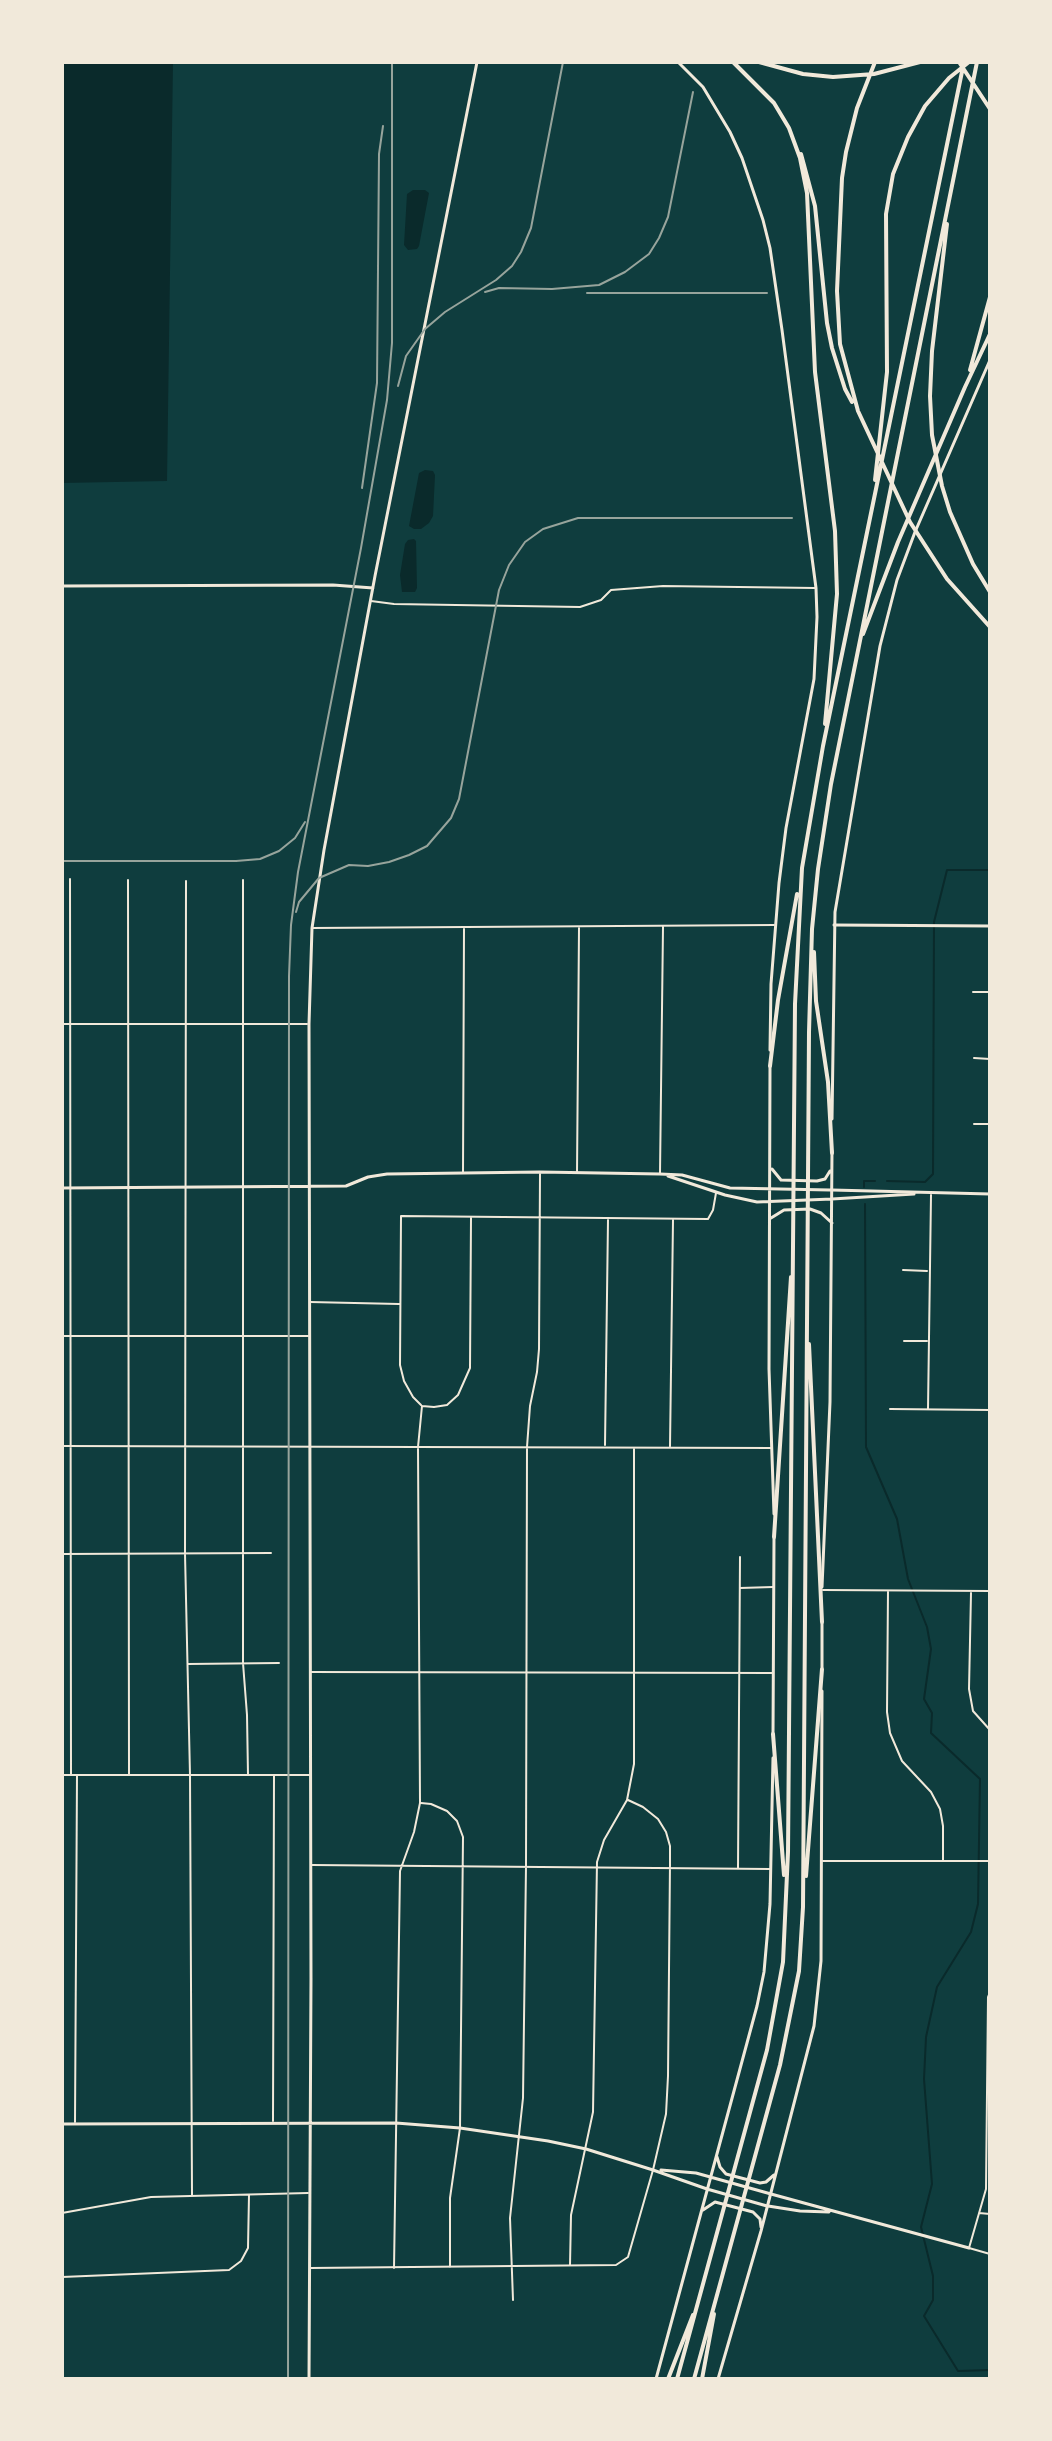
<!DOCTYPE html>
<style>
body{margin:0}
#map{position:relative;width:1052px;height:2441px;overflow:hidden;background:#0f3d3e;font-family:"Public Sans",sans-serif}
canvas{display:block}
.frame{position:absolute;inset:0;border:64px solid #f1e9da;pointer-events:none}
</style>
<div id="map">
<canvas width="1052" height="2441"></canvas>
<div class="frame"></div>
</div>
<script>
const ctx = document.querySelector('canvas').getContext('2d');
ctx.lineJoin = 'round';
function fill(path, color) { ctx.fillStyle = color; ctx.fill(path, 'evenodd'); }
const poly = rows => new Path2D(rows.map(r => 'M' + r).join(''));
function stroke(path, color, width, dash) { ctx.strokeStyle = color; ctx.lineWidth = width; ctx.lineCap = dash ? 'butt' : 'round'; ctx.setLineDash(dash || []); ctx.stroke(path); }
fill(poly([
 [62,62,173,62,167,481,62,483],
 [413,190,425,190,429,193,419,246,417,249,408,250,404,245,407,194],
 [425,470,433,471,435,475,433,516,429,523,421,529,414,529,409,526,419,473],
 [414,539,416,541,417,588,415,592,402,592,400,575,405,544,408,540]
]), '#0a2a2b');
stroke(poly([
 [887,1181,925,1182,933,1174,934,922,947,870,990,870],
 [864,1187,864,1181,875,1181],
 [865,1204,866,1447,897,1519,908,1579,927,1627,931,1649,924,1699,932,1713,931,1733,980,1779,978,1904,971,1932,937,1987,926,2037,924,2079,932,2184,921,2227,933,2276,933,2300,924,2316,958,2371,990,2370]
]), '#0a2a2b', 2);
stroke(poly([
 [371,601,394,604,580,607,601,600,611,590,663,586,815,588],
 [70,879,71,1775],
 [128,880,129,1775],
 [243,880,243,1663,247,1715,248,1775],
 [186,881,185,1554,190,1775,192,2195],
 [312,928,774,925],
 [973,992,990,992],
 [62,1024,307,1024],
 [974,1058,990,1059],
 [974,1124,990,1124],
 [463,1172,464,928],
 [577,1173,579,928],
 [660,1173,663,927],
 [903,1270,927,1271],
 [310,1302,399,1304],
 [62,1336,308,1336],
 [904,1341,927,1341],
 [421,1405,413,1397,404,1381,400,1365,401,1216,708,1219,713,1210,716,1193],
 [422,1406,434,1407,447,1405,458,1395,470,1368,471,1218],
 [890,1409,990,1410],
 [928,1409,931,1195],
 [605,1445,608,1220],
 [62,1446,772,1448],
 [670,1446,673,1220],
 [62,1554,271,1553],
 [740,1588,773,1587],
 [823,1590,990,1591],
 [888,1591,887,1712,890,1733,902,1761,931,1792,940,1809,943,1826,943,1861],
 [971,1593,969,1689,973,1711,990,1730],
 [188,1664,279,1663],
 [310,1672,772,1673],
 [62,1775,309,1775],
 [421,1803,431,1804,447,1811,457,1821,463,1837,460,2128,450,2198,450,2267],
 [823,1861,990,1861],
 [312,1865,770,1869],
 [738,1868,740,1557],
 [990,1992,988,1997,986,2189,969,2248,990,2254],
 [273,2121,274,1775],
 [75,2122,77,1775],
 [62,2213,151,2197,308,2193],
 [979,2213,990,2214],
 [570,2265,571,2215,593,2112,597,1862,604,1840,627,1800,634,1764,634,1448],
 [310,2268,616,2265,628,2257,653,2170,666,2114,668,2076,670,1863,670,1846,666,1832,658,1819,643,1807,628,1800],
 [394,2268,400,1871,414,1832,420,1803,418,1447,422,1406],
 [62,2277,229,2270,241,2261,248,2248,249,2195],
 [513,2300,510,2218,523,2098,526,1866,527,1447,530,1406,537,1372,539,1349,540,1174]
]), '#f1e9da', 2);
stroke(poly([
 [834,925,990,926],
 [832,1190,990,1194],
 [832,1199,914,1194],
 [771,2194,969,2248],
 [768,2206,800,2211,829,2212]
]), '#f1e9da', 3);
stroke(poly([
 [678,62,703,87,730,132,742,158,763,220,770,248,782,330,816,588,817,617,814,679,786,828,779,883,771,984,770,1050],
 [62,586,333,585,373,588],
 [770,1066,769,1369,774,1514],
 [832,1119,835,912,880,646,897,580,915,532,990,360],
 [772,1169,781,1180,817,1181,825,1179,830,1171],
 [668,1176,725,1195,757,1202,832,1199],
 [62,1188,346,1186,368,1177,387,1174,540,1172,660,1174,682,1175,730,1188,830,1190],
 [771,1218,784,1210,810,1209,821,1213,832,1223],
 [822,1587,830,1402,832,1151],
 [822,1667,822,1623],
 [773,1734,774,1538],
 [62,2124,396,2123,460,2128,548,2141,586,2149,653,2170,707,2189,767,2206],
 [717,2157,720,2167,726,2174,760,2183,766,2182,774,2175],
 [661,2170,696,2173,771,2194],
 [703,2210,715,2202,753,2212,760,2219,761,2227],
 [309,2379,311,1978,309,1024,312,928,324,850,375,576,477,62],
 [656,2379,757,2006,764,1972,770,1904,773,1758],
 [718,2379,761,2231,814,2026,821,1961,822,1691]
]), '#f1e9da', 3);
stroke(poly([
 [733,62,774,103,789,128],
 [759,62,803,74,833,77,874,74,920,62],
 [875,62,857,108,846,152,842,178,837,291,840,344,858,411,910,522,947,579,990,627],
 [959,62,990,109],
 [789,128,800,158,807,193,815,372,835,531,837,594,825,724],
 [801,154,815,206,827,323,832,348,845,389,852,402],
 [947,224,932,351,930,396,932,435,942,486,950,512,973,564,990,592],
 [970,370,990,297],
 [875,480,887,372,886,214,893,174,908,137,925,106,949,78,969,62],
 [863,634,898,542,965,387,990,334],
 [814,952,816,1001,828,1082,832,1153],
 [770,1066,778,1000,797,894],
 [809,1344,822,1622],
 [774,1537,791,1277],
 [773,1734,784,1875],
 [806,1876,822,1669],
 [668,2379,693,2315],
 [677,2379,767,2050,783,1962,788,1852,795,1004,802,868,823,746,964,62],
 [694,2379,780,2065,799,1971,803,1907,809,1032,812,929,818,869,831,784,977,62],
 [702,2379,714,2314]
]), '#f1e9da', 4);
stroke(poly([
 [485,292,499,288,552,289,599,285,625,272,649,254,659,238,668,217,693,92],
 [587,293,767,293],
 [398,386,406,356,425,329,445,312,496,280,512,266,521,252,531,228,563,62],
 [362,488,377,383,379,154,383,126],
 [62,861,236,861,260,859,279,851,295,838,305,822],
 [296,912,299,902,319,878,349,865,368,866,389,862,409,855,427,846,451,818,459,799,499,590,509,565,525,542,543,529,578,518,792,518],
 [288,2379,289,976,291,925,298,872,361,548,387,400,392,343,392,62]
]), '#97a49c', 2);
</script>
